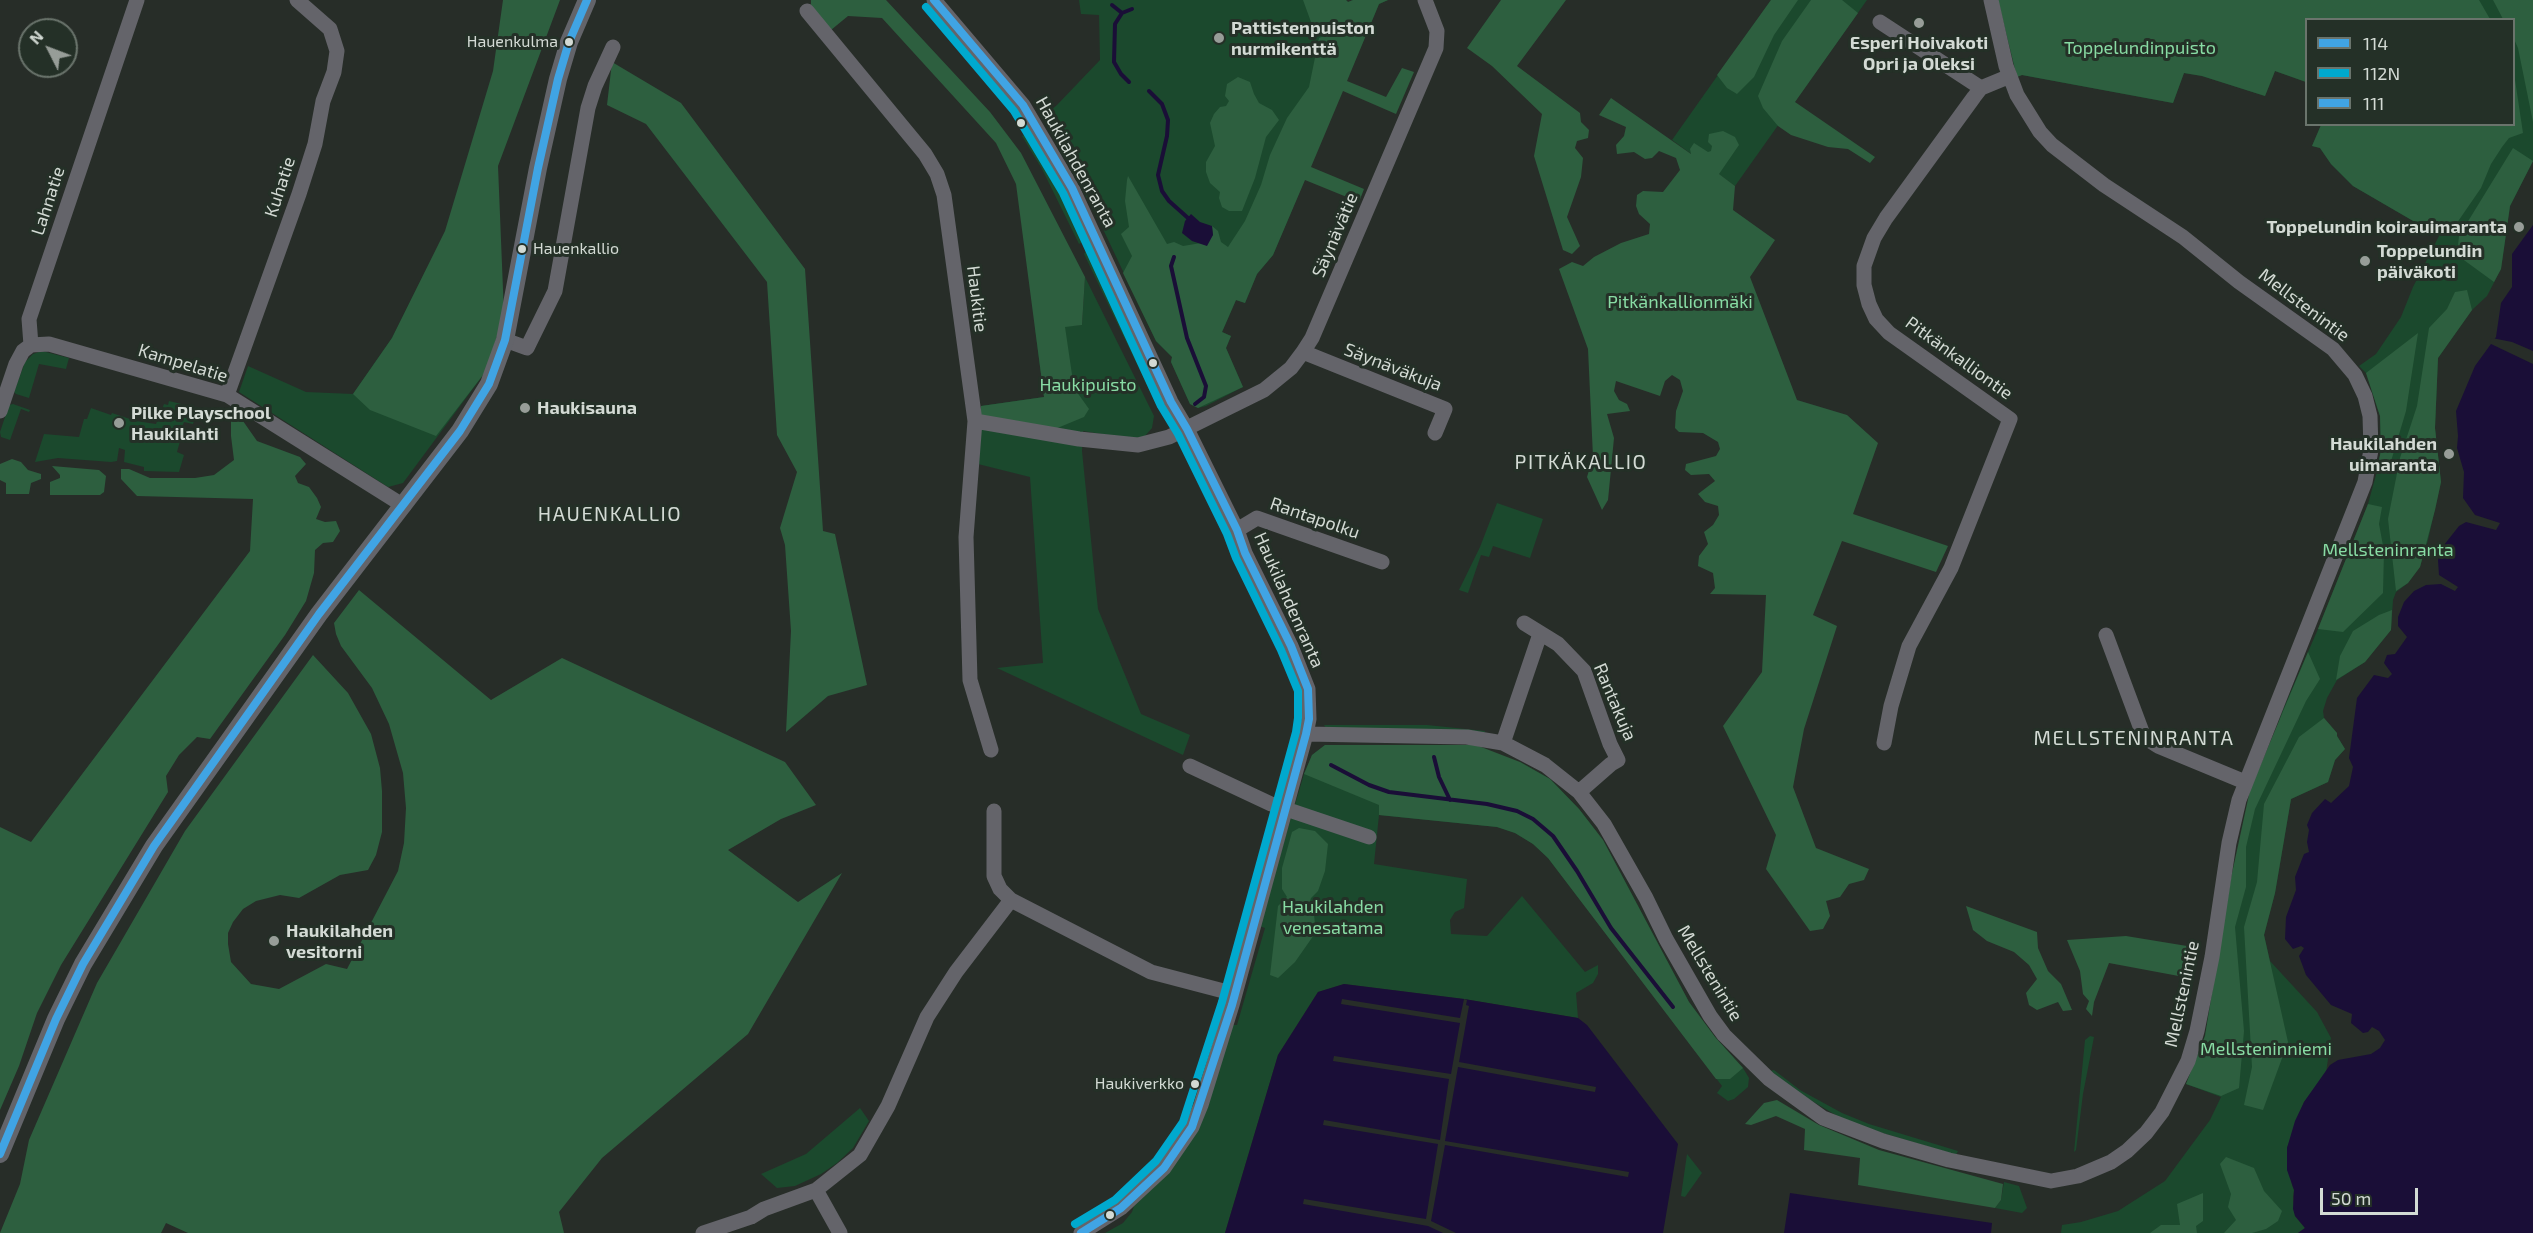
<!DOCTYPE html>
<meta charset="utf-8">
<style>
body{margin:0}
#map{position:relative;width:2533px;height:1233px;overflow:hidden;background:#272d28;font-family:"Exo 2",sans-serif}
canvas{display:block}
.legend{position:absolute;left:2305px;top:18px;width:210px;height:108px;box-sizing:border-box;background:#243027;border:2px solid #6a746c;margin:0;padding:8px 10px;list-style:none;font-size:18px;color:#d3dad4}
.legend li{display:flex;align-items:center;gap:12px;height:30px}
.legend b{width:30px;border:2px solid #6a746c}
.north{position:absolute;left:18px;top:18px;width:60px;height:60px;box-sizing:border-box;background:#243027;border:2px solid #6a746c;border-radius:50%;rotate:312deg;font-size:16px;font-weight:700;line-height:24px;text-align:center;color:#d3dad4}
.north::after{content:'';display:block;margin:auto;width:21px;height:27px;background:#979d98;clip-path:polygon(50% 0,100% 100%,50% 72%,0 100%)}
.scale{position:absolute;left:2320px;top:1188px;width:98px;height:27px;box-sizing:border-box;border:3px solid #d3dad4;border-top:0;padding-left:8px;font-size:18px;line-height:21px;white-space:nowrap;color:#d3dad4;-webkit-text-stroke:4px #243027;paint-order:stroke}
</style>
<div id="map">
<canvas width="2533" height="1233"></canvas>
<ul class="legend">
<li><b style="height:8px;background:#40a4e4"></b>114</li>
<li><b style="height:8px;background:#00a9ce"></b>112N</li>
<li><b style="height:8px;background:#40a4e4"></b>111</li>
</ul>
<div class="north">N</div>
<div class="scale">50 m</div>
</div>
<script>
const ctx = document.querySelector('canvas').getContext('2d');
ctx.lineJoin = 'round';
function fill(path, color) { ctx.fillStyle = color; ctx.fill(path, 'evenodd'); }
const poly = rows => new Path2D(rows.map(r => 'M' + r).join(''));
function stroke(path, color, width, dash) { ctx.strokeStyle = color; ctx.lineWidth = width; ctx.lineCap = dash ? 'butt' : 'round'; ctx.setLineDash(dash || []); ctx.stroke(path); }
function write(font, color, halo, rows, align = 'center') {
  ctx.font = font + ' "Exo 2",sans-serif'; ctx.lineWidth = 6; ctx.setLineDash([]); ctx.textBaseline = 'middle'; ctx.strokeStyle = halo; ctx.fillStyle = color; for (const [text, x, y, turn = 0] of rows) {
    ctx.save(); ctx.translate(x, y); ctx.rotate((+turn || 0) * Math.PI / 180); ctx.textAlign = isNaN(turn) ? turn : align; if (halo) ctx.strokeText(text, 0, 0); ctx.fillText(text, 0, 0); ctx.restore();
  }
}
fill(poly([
 [1079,0,1346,0,1348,2,1353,0,1388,0,1379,4,1273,255,1257,274,1245,303,1236,300,1222,332,1231,336,1226,348,1243,387,1206,406,1198,408,1190,404,1171,362,1172,357,1156,341,1103,229,1044,116,1057,105,1100,60,1099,15,1081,14],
 [1771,0,1867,0,1735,186,1672,140],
 [1998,0,2533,0,2533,161,2510,206,2501,269,2487,296,2472,310,2438,358,2435,428,2441,482,2428,540,2420,567,2408,583,2396,592,2393,600,2391,630,2365,662,2337,680,2327,698,2323,711,2324,718,2337,733,2337,736,2345,749,2335,760,2328,782,2291,799,2275,893,2264,935,2270,961,2317,1012,2331,1038,2326,1073,2304,1102,2287,1148,2292,1185,2294,1190,2293,1197,2295,1216,2305,1228,2298,1233,2061,1233,2062,1225,2081,1222,2118,1211,2165,1181,2210,1120,2221,1097,2186,1084,2205,1036,2231,878,2282,712,2318,629,2368,504,2376,475,2381,450,2380,416,2366,373,2359,366,2376,354,2401,317,2413,287,2439,236,2353,186,2331,164,2320,148,2312,146,2321,125,2514,124,2514,20,2306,20,2306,82,2275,71,2265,96,2202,76,2184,73,2173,103,2022,75,2017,77],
 [1023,135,1036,144,1059,181,1084,241,1079,244,1042,169,1022,136],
 [1086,251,1111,287,1143,354,1159,403,1156,404,1084,254],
 [426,270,486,371,403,483,388,487,239,392,248,366,306,392,353,394,392,338],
 [1085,277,1154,416,1152,428,1145,436,1133,439,1083,431,1082,451,1098,609,1141,714,1190,735,1183,755,997,668,1043,663,1030,477,978,464,981,406,1044,397,1035,328,1082,325],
 [42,351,69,358,66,369,39,364,29,398,16,394,14,392,25,362,33,354],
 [169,401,198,408,193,424,184,422,180,433,182,434,177,452,184,455,179,472,144,471,144,467,124,462,125,450,119,448,117,461,111,462,58,458,35,462,44,434,79,437,84,419,87,419,91,408,111,415,112,413,136,421,156,424,164,404,168,405],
 [13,404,30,410,29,412,21,409,10,440,1,437,0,432,9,405],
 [1497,503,1543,519,1530,558,1493,546,1489,557,1481,555,1468,593,1459,590,1480,547],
 [1324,725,1427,725,1485,731,1484,735,1326,728],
 [1325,745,1520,762,1550,779,1579,809,1603,840,1689,1002,1715,1037,1743,1068,1749,1078,1748,1087,1734,1099,1728,1101,1717,1093,1722,1086,1548,858,1533,844,1515,833,1497,827,1379,815,1374,864,1467,879,1464,908,1455,912,1450,920,1451,934,1487,936,1522,896,1585,972,1598,965,1598,974,1593,983,1576,993,1578,1018,1464,999,1344,984,1318,992,1278,1055,1225,1233,1105,1233,1123,1223,1132,1212,1134,1206,1160,1181,1230,1025,1237,1025,1265,928,1259,926,1304,774,1312,755],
 [2090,1036,2094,1037,2083,1094,2076,1150,2074,1152,2085,1040],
 [1774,1070,1800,1090,1842,1113,1869,1124,1958,1151,1956,1155,1866,1128,1839,1117,1797,1092,1770,1071],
 [860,1108,869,1121,853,1148,837,1163,821,1174,795,1186,777,1188,761,1174,806,1154],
 [1687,1154,1702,1173,1685,1197,1681,1196],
 [2004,1182,2019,1186,2027,1208,2022,1213,1995,1208,2001,1200]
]), '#1b492d');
fill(poly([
 [503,0,560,0,498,166,504,314,486,371,436,436,370,410,353,394,392,338,445,231,493,71],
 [811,0,886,0,990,112,1021,153,1085,277,1082,325,1065,327,1074,388,1089,409,1084,417,1055,429,981,416,981,406,1044,397,1016,184,996,143,882,18,848,16,831,30,811,6],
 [1303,0,1346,0,1348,2,1353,0,1388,0,1379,4,1347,81,1386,97,1402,68,1414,72,1396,114,1343,91,1311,167,1364,189,1359,202,1305,180,1273,255,1257,274,1245,303,1236,300,1222,332,1231,336,1226,348,1243,387,1198,408,1190,404,1171,362,1172,357,1156,341,1123,273,1132,256,1121,234,1129,227,1125,201,1127,180,1128,176,1167,244,1174,242,1183,246,1201,243,1213,235,1212,226,1218,231,1221,242,1228,247,1245,221,1261,185,1270,155,1287,118,1309,87,1319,38,1339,30,1336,20,1315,26,1311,22],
 [1501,0,1566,0,1517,66,1580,113,1581,122,1589,130,1588,138,1577,141,1575,148,1583,158,1581,177,1567,217,1580,246,1572,254,1563,250,1534,156,1542,114,1492,66,1467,48],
 [1771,0,1798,0,1774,35,1754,77,1737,94,1727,88,1717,75],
 [1811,0,1842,0,1858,13,1795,102,1875,157,1870,163,1848,149,1828,147,1791,135,1778,126,1763,108,1758,96,1782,41],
 [1998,0,2479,0,2490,19,2306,20,2306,82,2275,71,2265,96,2202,76,2184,73,2173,103,2022,75,2017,77],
 [2493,0,2533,0,2533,122,2518,48,2514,39,2514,20,2503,19],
 [612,62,681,103,805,269,823,531,835,534,867,685,828,696,786,732,791,631,785,545,780,528,797,472,777,435,767,282,646,124,607,105],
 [2514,73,2523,133,2509,138,2502,147,2491,164,2481,188,2450,233,2439,236,2353,186,2331,164,2320,148,2312,146,2321,125,2514,124],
 [1238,77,1250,82,1254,94,1259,103,1272,110,1279,120,1266,137,1255,178,1242,211,1229,211,1222,207,1219,198,1220,192,1210,183,1206,172,1206,162,1215,146,1210,123,1214,114,1220,107,1226,106,1229,101,1225,96,1227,84],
 [1611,98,1691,154,1690,149,1694,143,1708,152,1711,151,1712,146,1708,142,1709,134,1723,131,1735,137,1739,145,1719,174,1735,186,1733,210,1775,240,1750,277,1797,400,1847,415,1878,443,1853,514,1948,546,1936,572,1842,541,1813,615,1837,626,1804,729,1793,787,1816,848,1869,869,1864,880,1849,884,1840,897,1826,901,1830,916,1823,929,1810,931,1766,869,1776,835,1723,726,1762,672,1766,595,1710,594,1715,588,1713,573,1698,566,1699,556,1708,544,1704,532,1713,525,1719,515,1718,506,1705,502,1698,494,1715,481,1709,474,1691,475,1685,470,1686,464,1716,456,1720,449,1718,442,1703,433,1679,432,1675,428,1676,411,1683,391,1680,380,1672,375,1665,381,1660,396,1616,381,1614,391,1619,400,1627,404,1630,411,1607,414,1614,438,1608,500,1602,510,1587,477,1593,457,1588,349,1559,269,1572,262,1583,266,1594,257,1621,243,1649,234,1650,224,1639,214,1636,206,1637,195,1643,191,1663,192,1680,170,1676,158,1659,151,1652,158,1645,159,1634,152,1617,154,1616,145,1624,136,1626,127,1599,115],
 [2513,148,2533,161,2510,206,2501,269,2494,282,2457,255,2459,236],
 [2467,290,2472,310,2438,358,2435,428,2441,482,2435,510,2420,567,2408,583,2396,591,2388,519,2400,458,2417,406,2429,328,2447,309,2455,292],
 [2418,333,2406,411,2389,468,2378,465,2381,450,2380,416,2366,373],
 [236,411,257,441,300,457,306,464,295,476,298,483,309,487,317,498,321,507,316,519,325,522,336,521,340,531,333,542,323,543,315,550,314,573,306,601,285,635,210,739,197,737,179,755,166,776,168,792,61,965,37,1013,19,1066,0,1110,0,827,31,842,250,551,253,499,137,496,121,479,121,469,129,469,150,478,195,478,214,475,234,460,231,436,231,421],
 [12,459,21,462,28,470,41,474,41,479,31,483,29,494,6,494,6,483,0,480,0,464],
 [52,466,99,470,106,476,104,492,100,495,50,495,50,482,60,478,60,475],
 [2368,504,2382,507,2379,524,2384,551,2383,593,2343,632,2318,629],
 [359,590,491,700,562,658,785,762,816,805,781,819,728,850,798,902,842,873,748,1034,602,1158,559,1212,564,1233,188,1233,166,1223,161,1233,0,1233,20,1184,29,1140,97,983,185,831,313,655,348,693,371,734,380,768,382,791,382,832,376,855,368,870,340,875,299,898,280,895,256,901,243,909,233,922,228,933,228,944,231,962,251,984,279,989,326,964,347,969,398,871,404,843,406,808,403,773,389,724,372,688,341,646,336,634,334,623],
 [2392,610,2391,630,2365,662,2336,680,2340,656,2353,631,2379,615],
 [2308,652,2320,679,2306,701,2255,809,2246,847,2246,887,2235,927,2244,1031,2239,1088,2221,1096,2186,1084,2205,1036,2231,878,2250,790],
 [2324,718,2337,733,2337,736,2345,749,2335,760,2328,782,2291,799,2275,893,2264,935,2288,1042,2263,1110,2244,1105,2252,1067,2244,927,2257,882,2264,804,2299,737],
 [1325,745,1476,745,1520,762,1550,779,1579,809,1603,840,1689,1002,1715,1037,1743,1068,1730,1079,1716,1079,1548,858,1533,844,1515,833,1497,827,1379,815,1379,805,1304,774,1312,755],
 [1299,828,1315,831,1328,844,1325,871,1318,891,1311,898,1308,908,1314,915,1316,932,1295,962,1278,978,1270,975,1278,906,1287,897,1282,889,1282,868,1292,832],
 [1966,906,2037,932,2038,948,2048,971,2061,984,2072,1010,2063,1011,2058,1002,2037,1010,2029,1005,2026,993,2037,979,2029,965,2014,952,1987,941,1973,930],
 [2126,936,2187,946,2184,977,2109,963,2094,1002,2092,1016,2086,1009,2089,1001,2083,994,2080,971,2067,940],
 [1777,1100,1819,1125,1879,1150,2003,1184,2001,1200,1995,1208,1858,1185,1860,1158,1804,1150,1805,1129,1776,1116,1751,1125,1745,1124,1764,1103],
 [2226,1157,2254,1168,2264,1191,2282,1211,2278,1221,2266,1229,2252,1233,2224,1233,2236,1220,2228,1207,2231,1194,2220,1164],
 [2203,1193,2203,1221,2196,1226,2197,1233,2150,1233,2161,1225,2180,1225,2177,1204]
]), '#2d5f3f');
fill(poly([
 [1191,214,1200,222,1212,226,1213,235,1207,246,1192,241,1182,233,1185,221],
 [2533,225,2533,1233,2298,1233,2305,1228,2295,1216,2293,1209,2294,1190,2287,1170,2287,1148,2295,1121,2304,1102,2330,1065,2338,1060,2371,1054,2380,1048,2385,1040,2379,1031,2372,1027,2368,1032,2363,1033,2351,1023,2352,1014,2331,1005,2306,975,2299,956,2304,948,2301,946,2293,949,2285,939,2286,917,2296,890,2295,877,2304,854,2309,852,2307,842,2309,830,2307,825,2312,813,2325,799,2331,803,2349,786,2353,767,2349,758,2357,698,2374,675,2388,678,2392,674,2384,663,2387,655,2395,654,2407,637,2398,626,2398,617,2404,602,2414,591,2426,585,2441,584,2455,591,2458,587,2439,575,2438,560,2444,545,2459,526,2466,522,2496,530,2500,523,2475,515,2463,498,2464,472,2457,448,2458,436,2456,411,2475,366,2496,337,2501,303,2512,287,2512,254],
 [1344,984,1464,999,1578,1018,1587,1025,1678,1144,1663,1233,1225,1233,1278,1055,1318,992],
 [1790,1193,1992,1223,1991,1233,1784,1233]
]), '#1a0e37');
fill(poly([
 [2492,338,2512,342,2533,351,2533,364,2489,343],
 [1342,999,1460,1018,1464,999,1467,1000,1466,1005,1469,1006,1459,1062,1596,1087,1595,1092,1458,1067,1445,1141,1629,1172,1628,1177,1445,1145,1431,1221,1456,1233,1443,1233,1428,1226,1303,1204,1304,1199,1426,1219,1438,1144,1323,1125,1324,1120,1440,1140,1449,1079,1333,1061,1334,1056,1451,1074,1460,1023,1341,1004]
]), '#272d28');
stroke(poly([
 [1112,5,1122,13,1115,24,1114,62,1121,74,1129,82],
 [1122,13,1132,9],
 [1149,91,1162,104,1168,120,1167,136,1158,175,1162,191,1169,201,1188,218],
 [1174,257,1171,266,1187,338,1206,386,1204,397,1195,404],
 [1434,757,1439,777,1450,800],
 [1331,765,1369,785,1389,792,1487,804,1517,811,1533,819,1553,836,1577,871,1611,928,1673,1007]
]), '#1a0e37', 4);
stroke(poly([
 [934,0,1023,105,1072,188,1171,402,1187,429,1237,530,1245,553,1291,646,1308,689,1309,719,1306,734,1232,1005,1201,1105,1192,1127,1164,1168,1121,1208,1081,1233],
 [807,11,925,154,937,174,944,195,975,421,1079,439,1138,445,1169,437,1264,390,1291,368,1303,352,1312,338,1436,48,1437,31,1425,0],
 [1880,22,1981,88],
 [505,340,527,348,555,291,588,108,595,86,613,47],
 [31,345,49,344,227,395,404,506],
 [31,345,29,319,137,0],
 [1303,352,1445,409,1435,433],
 [227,395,299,194,315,144,323,101,334,72,337,51,330,29,297,0],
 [0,411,16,364,23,351,31,345],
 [975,421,966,537,970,680,991,750],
 [1237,530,1257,518,1382,562],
 [1524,623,1558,644,1584,671,1610,744,1618,760,1611,764,1579,792],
 [2106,635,2144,737,2158,746,2245,782],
 [1306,734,1467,737,1503,743,1545,765,1579,792,1604,824,1646,898,1666,939,1710,1016,1724,1035,1769,1079,1823,1118,1883,1141,1949,1160,2051,1181,2078,1176,2111,1162,2127,1151,2146,1133,2162,1112,2188,1061,2197,1031,2212,957,2229,843,2239,800,2365,482,2371,450,2370,416,2365,396,2355,375,2333,349,2239,282,2183,237,2104,185,2052,145,2040,132,2017,95,2006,66,1991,0],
 [1503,743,1540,634],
 [1884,743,1891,706,1909,646,1951,568,2010,419,1889,333,1876,319,1869,304,1864,285,1864,266,1874,238,1886,218,1974,97,1981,88,2010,76],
 [1190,766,1271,804,1369,837],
 [994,811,994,876,1000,889,1011,900],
 [816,1190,840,1233],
 [703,1233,751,1217,764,1209,816,1190,860,1155,888,1106,927,1017,956,972,1011,900,1151,972,1235,994]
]), '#64646a', 15);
stroke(poly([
 [0,1154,56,1019,83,964,154,846,319,614,460,431,489,384,505,340,538,168,558,79,569,42,587,0]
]), '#63646a', 18);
stroke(poly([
 [934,0,1023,105,1072,188,1171,402,1187,429,1237,530,1245,553,1291,646,1308,689,1309,719,1306,734,1232,1005,1192,1127,1164,1168,1121,1208,1081,1233]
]), '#40a4e4', 8);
stroke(poly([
 [926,7,1014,111,1063,193,1161,406,1178,434,1227,534,1236,558,1281,650,1298,691,1298,718,1296,732,1222,1002,1183,1122,1156,1161,1115,1200,1075,1224]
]), '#00a9ce', 8);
stroke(poly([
 [0,1154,56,1019,83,964,154,846,319,614,460,431,489,384,505,340,538,168,558,79,569,42,587,0]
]), '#40a4e4', 8);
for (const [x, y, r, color] of [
 [1919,23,6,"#979d98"],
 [1219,38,6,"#979d98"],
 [569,42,5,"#d3dad4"],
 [1021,123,5,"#d3dad4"],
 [2519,227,6,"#979d98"],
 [522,249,5,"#d3dad4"],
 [2365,261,6,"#979d98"],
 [1153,363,5,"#d3dad4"],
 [525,408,6,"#979d98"],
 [119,423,6,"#979d98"],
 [2449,454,6,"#979d98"],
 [274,941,6,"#979d98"],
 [1195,1084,5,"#d3dad4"],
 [1110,1215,5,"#d3dad4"]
]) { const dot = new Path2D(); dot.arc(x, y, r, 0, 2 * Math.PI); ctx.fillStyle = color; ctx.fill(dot); stroke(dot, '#243027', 2); }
write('16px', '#d3dad4', '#243027', [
 ["Hauenkulma",558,42],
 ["Hauenkallio",533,249,"left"],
 ["Haukiverkko",1184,1084]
], 'right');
write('bold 18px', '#d3dad4', '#243027', [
 ["Pattistenpuiston",1231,28],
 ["nurmikenttä",1231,49],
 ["Esperi Hoivakoti",1919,43,"center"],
 ["Opri ja Oleksi",1919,64,"center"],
 ["Toppelundin koirauimaranta",2507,227,"right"],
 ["Toppelundin",2377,251],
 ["päiväkoti",2377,272],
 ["Haukisauna",537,408],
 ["Pilke Playschool",131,413],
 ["Haukilahti",131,434],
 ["Haukilahden",2437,444,"right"],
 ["uimaranta",2437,465,"right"],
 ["Haukilahden",286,931],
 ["vesitorni",286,952]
], 'left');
write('18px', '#88dca4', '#243027', [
 ["Toppelundinpuisto",2140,48],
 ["Pitkänkallionmäki",1680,302],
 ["Haukipuisto",1088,385],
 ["Mellsteninranta",2388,550],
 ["Haukilahden",1333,907],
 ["venesatama",1333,928],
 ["Mellsteninniemi",2266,1049]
]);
write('18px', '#d3dad4', '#243027', [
 ["Haukilahdenranta",1076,162,61],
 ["Kuhatie",280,187,-72],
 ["Lahnatie",48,201,-72],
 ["Säynävätie",1335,235,-67],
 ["Haukitie",977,299,83],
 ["Mellstenintie",2304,305,37],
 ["Pitkänkalliontie",1959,358,36],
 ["Kampelatie",183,363,17],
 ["Säynäväkuja",1393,367,21],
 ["Rantapolku",1315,518,19],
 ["Haukilahdenranta",1289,600,66],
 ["Rantakuja",1615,702,67],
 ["Mellstenintie",1710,973,59],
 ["Mellstenintie",2182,994,-78]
]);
ctx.letterSpacing = '1.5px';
write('20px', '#d3dad4', '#243027', [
 ["PITKÄKALLIO",1581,462],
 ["HAUENKALLIO",610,514],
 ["MELLSTENINRANTA",2134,738]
]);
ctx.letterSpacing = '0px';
</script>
